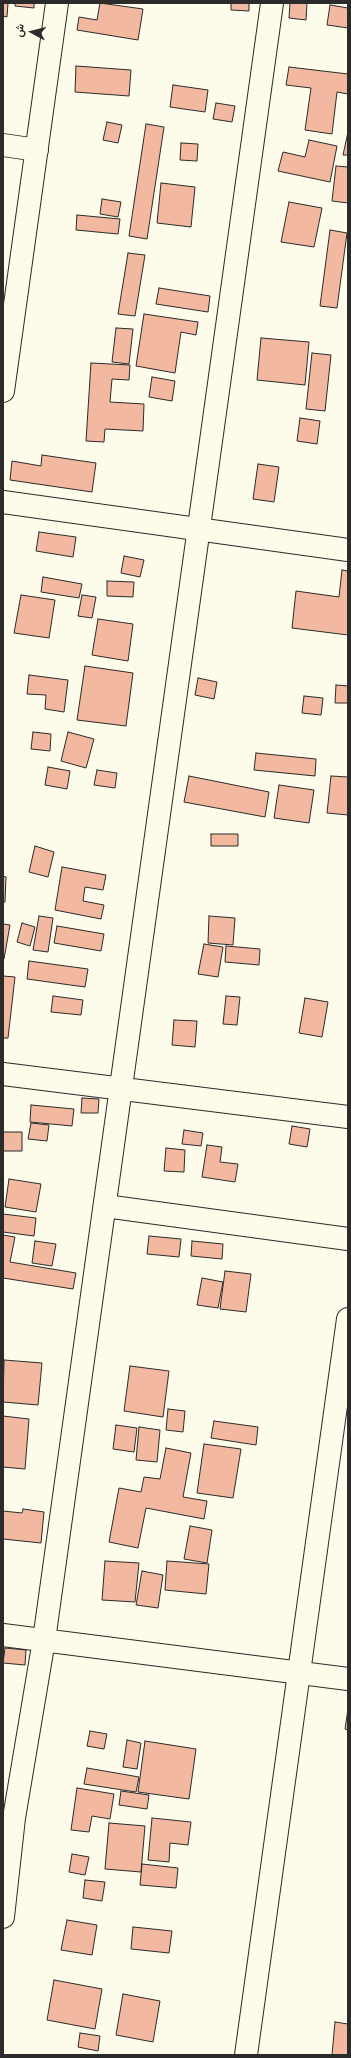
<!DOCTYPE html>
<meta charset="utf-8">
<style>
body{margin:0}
#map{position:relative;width:351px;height:2058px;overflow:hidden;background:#fdfbea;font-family:Figtree,Vazirmatn,sans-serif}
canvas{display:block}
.frame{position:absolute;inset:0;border:4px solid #2b2b2b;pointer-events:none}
.north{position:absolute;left:12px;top:12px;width:40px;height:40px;-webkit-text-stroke:3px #fdfbea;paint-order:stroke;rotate:277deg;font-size:11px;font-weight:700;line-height:16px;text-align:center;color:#2b2b2b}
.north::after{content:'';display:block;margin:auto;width:14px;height:18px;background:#2b2b2b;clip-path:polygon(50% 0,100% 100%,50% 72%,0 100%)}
</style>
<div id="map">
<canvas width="351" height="2058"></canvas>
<div class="frame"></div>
<div class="north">ش</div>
</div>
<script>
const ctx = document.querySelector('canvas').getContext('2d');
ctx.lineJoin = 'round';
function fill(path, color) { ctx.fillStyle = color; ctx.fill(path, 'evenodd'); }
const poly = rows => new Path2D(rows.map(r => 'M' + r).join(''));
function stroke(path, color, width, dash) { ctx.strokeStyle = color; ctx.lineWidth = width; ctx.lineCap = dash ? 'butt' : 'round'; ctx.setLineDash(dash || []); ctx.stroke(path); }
const building = poly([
 [3,3,8,3,7,17,3,16,3,3],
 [15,3,34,3,34,8,15,6,15,3],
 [100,3,143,9,138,40,77,30,79,17,97,20,100,3],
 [231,3,249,3,249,11,231,10,231,3],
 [290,3,307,3,306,20,289,18,290,3],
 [330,5,348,8,348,28,327,25,330,5],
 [76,66,131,70,129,96,75,92,76,66],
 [289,67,348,74,348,94,337,92,332,134,305,130,311,88,286,85,289,67],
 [173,85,208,90,205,112,170,107,173,85],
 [216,103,235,106,232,122,213,119,216,103],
 [107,122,122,125,118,143,103,140,107,122],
 [146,124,164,127,147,239,129,236,146,124],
 [348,132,348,155,343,155,348,132],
 [309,140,337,146,330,182,278,171,283,152,305,157,309,140],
 [181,143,198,144,197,161,180,160,181,143],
 [336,166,348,167,348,203,332,201,336,166],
 [161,183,195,187,191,227,157,223,161,183],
 [102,199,121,202,118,217,100,214,102,199],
 [289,202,322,208,314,247,281,242,289,202],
 [77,215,120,219,118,234,76,230,77,215],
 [330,230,347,233,337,308,320,306,330,230],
 [128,253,145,255,135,316,118,314,128,253],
 [159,288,210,296,208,312,156,304,159,288],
 [144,314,198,322,196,335,181,332,175,373,136,366,144,314],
 [116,328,133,329,129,364,112,362,116,328],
 [261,338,309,342,305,385,257,380,261,338],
 [312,353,331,355,325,411,306,409,312,353],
 [91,363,130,365,129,380,112,379,110,402,144,404,143,431,105,429,104,442,86,441,91,363],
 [152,377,175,381,172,401,149,397,152,377],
 [300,418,320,421,317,444,297,441,300,418],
 [42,455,96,463,92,492,10,480,12,461,41,466,42,455],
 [258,464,279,467,274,502,253,499,258,464],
 [39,532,76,537,73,557,36,551,39,532],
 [124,556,144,560,140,577,121,573,124,556],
 [342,570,348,571,348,635,292,628,296,591,339,597,342,570],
 [43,577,82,584,79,598,41,592,43,577],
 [107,581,134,582,133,597,107,596,107,581],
 [21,595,55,600,49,638,14,633,21,595],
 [82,595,96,597,92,618,78,616,82,595],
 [98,619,133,624,128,661,92,655,98,619],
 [85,666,133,673,126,726,77,720,85,666],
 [29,675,68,680,64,712,45,709,46,695,27,694,29,675],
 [198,678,217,682,214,699,195,695,198,678],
 [336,685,348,686,348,703,335,703,336,685],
 [304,696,323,698,321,715,302,713,304,696],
 [33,732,51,734,50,751,31,749,33,732],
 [68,732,94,739,86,768,61,761,68,732],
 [256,753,316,759,315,776,254,770,256,753],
 [48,767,70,771,67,789,45,785,48,767],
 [97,770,117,773,115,788,94,785,97,770],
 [189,776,269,792,265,817,184,802,189,776],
 [331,776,348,777,348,815,327,813,331,776],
 [279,785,314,790,309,823,274,818,279,785],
 [211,834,238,834,238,846,211,846,211,834],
 [35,846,54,852,48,877,29,872,35,846],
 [62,867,106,875,103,890,85,887,83,901,104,905,101,919,55,910,62,867],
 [3,876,6,877,5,902,3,902,3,876],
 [39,916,53,918,48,952,33,950,39,916],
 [209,916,235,918,233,945,208,943,209,916],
 [22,923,35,927,30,946,17,942,22,923],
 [3,924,10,925,4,959,3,958,3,924],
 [57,926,104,934,101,951,54,943,57,926],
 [204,944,223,947,218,977,198,974,204,944],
 [226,946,260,949,259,965,225,962,226,946],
 [29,961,88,969,85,987,27,979,29,961],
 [3,976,15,977,8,1038,3,1038,3,976],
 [53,996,83,1000,81,1015,51,1012,53,996],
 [226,996,240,997,237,1025,223,1024,226,996],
 [305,998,328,1002,322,1037,299,1033,305,998],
 [174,1020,197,1021,195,1047,172,1045,174,1020],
 [82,1098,99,1099,98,1113,81,1113,82,1098],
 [31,1105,74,1109,72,1126,30,1122,31,1105],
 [31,1123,49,1125,47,1141,28,1139,31,1123],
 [292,1126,310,1129,307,1147,289,1144,292,1126],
 [184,1130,203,1133,201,1146,182,1144,184,1130],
 [3,1132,22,1132,22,1151,3,1151,3,1132],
 [207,1145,222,1147,220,1162,238,1164,235,1182,202,1177,207,1145],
 [166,1148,185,1150,184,1172,164,1171,166,1148],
 [9,1179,41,1184,36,1212,5,1207,9,1179],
 [3,1214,36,1218,34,1236,3,1232,3,1214],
 [3,1235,15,1237,10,1262,76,1273,73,1289,3,1278,3,1235],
 [149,1236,181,1239,179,1257,147,1254,149,1236],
 [35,1241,56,1244,52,1266,32,1263,35,1241],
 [192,1241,223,1244,222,1259,191,1256,192,1241],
 [225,1271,251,1274,246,1312,220,1309,225,1271],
 [202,1278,223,1282,218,1308,197,1305,202,1278],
 [4,1360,42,1363,38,1405,3,1402,4,1360],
 [130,1366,169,1371,163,1417,124,1411,130,1366],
 [168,1409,185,1411,183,1432,166,1430,168,1409],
 [3,1416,29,1419,25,1469,3,1467,3,1416],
 [214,1421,258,1427,256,1445,211,1438,214,1421],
 [116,1425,137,1428,134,1452,113,1449,116,1425],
 [139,1427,160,1430,157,1462,136,1460,139,1427],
 [204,1444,241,1449,233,1498,197,1493,204,1444],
 [166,1448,191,1453,183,1497,207,1501,204,1519,146,1508,138,1548,109,1542,119,1488,141,1492,144,1477,160,1479,166,1448],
 [23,1509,44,1512,41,1543,3,1539,3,1511,22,1513,23,1509],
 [190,1526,212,1530,207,1563,184,1559,190,1526],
 [105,1561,139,1563,135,1602,102,1600,105,1561],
 [167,1561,209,1564,206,1594,165,1590,167,1561],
 [142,1571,163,1575,158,1608,136,1605,142,1571],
 [5,1648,26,1650,25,1665,3,1663,5,1648],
 [348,1709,348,1730,345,1729,348,1709],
 [90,1731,107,1734,104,1749,87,1746,90,1731],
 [127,1740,141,1743,137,1769,123,1767,127,1740],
 [145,1741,196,1749,189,1799,138,1792,145,1741],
 [87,1768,139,1777,136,1792,84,1784,87,1768],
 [77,1788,114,1794,110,1819,92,1816,89,1832,71,1830,77,1788],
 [121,1791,149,1795,147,1809,119,1805,121,1791],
 [152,1818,191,1822,188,1845,170,1843,169,1862,148,1860,152,1818],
 [109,1823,145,1826,141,1872,105,1869,109,1823],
 [72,1854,89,1857,85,1875,69,1872,72,1854],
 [142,1864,178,1868,176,1888,140,1885,142,1864],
 [85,1880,105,1882,102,1901,83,1898,85,1880],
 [67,1920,97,1925,92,1955,61,1950,67,1920],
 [133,1927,172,1931,169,1953,131,1949,133,1927],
 [54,1980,102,1989,95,2029,47,2020,54,1980],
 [123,1994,160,2001,153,2042,116,2035,123,1994],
 [335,2022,348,2024,348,2055,332,2055,335,2022],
 [80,2033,100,2036,98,2051,78,2047,80,2033]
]);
fill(building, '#f2b8a0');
stroke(building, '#2b2b2b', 1);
const street = poly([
 [3,145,37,150],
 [3,391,57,3],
 [3,502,348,550],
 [3,1074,348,1117],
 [105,1206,348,1239],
 [3,1635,348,1679],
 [3,1917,14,1818,44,1640,272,3]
]);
const secondary = poly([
 [246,2055,348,1319]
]);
stroke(street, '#2b2b2b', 24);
stroke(secondary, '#2b2b2b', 24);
stroke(street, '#fdfbea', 22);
stroke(secondary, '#fdfbea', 22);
</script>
